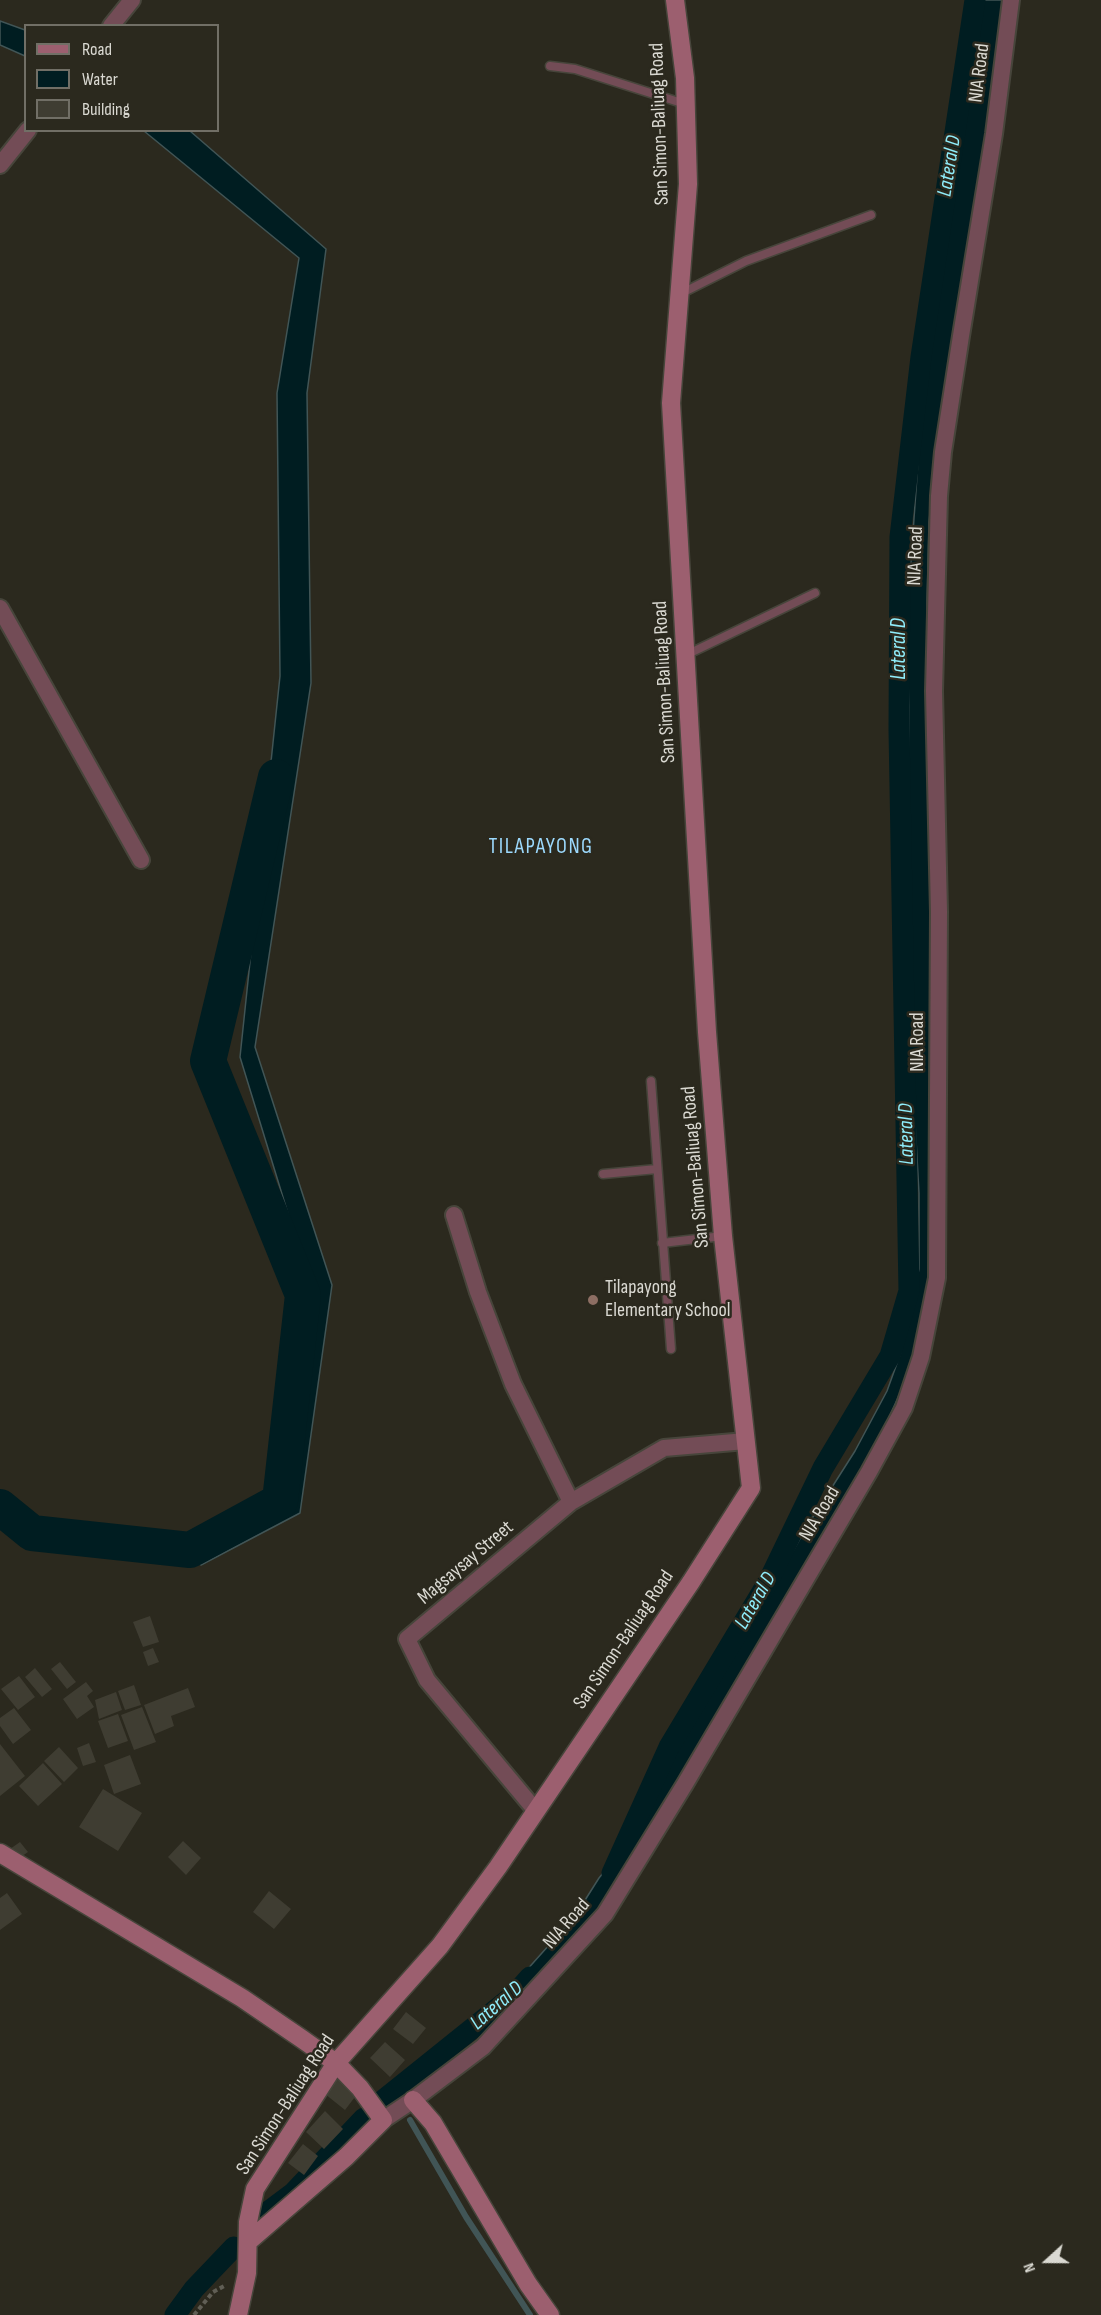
<!DOCTYPE html>
<style>
body{margin:0}
#map{position:relative;width:1101px;height:2315px;overflow:hidden;background:#2b291e;font-family:"Sofia Sans Condensed",sans-serif}
canvas{display:block}
.legend{position:absolute;left:24px;top:24px;width:195px;height:108px;box-sizing:border-box;background:#2b291e;border:2px solid #716f66;margin:0;padding:8px 10px;list-style:none;font-size:18px;color:#dad9d2}
.legend li{display:flex;align-items:center;gap:12px;height:30px}
.legend b{width:30px;border:2px solid #716f66}
.north{position:absolute;left:1017px;top:2231px;width:60px;height:60px;-webkit-text-stroke:4px #2b291e;paint-order:stroke;rotate:249deg;font-size:16px;font-weight:700;line-height:24px;text-align:center;color:#dad9d2}
.north::after{content:'';display:block;margin:auto;width:21px;height:27px;background:#dad9d2;clip-path:polygon(50% 0,100% 100%,50% 72%,0 100%)}
</style>
<div id="map">
<canvas width="1101" height="2315"></canvas>
<ul class="legend">
<li><b style="height:8px;background:#9c5f6f"></b>Road</li>
<li><b style="height:16px;background:#001d21"></b>Water</li>
<li><b style="height:16px;background:#3f3d32"></b>Building</li>
</ul>
<div class="north">N</div>
</div>
<script>
const ctx = document.querySelector('canvas').getContext('2d');
ctx.lineJoin = 'round';
function fill(path, color) { ctx.fillStyle = color; ctx.fill(path, 'evenodd'); }
const poly = rows => new Path2D(rows.map(r => 'M' + r).join(''));
function stroke(path, color, width, dash) { ctx.strokeStyle = color; ctx.lineWidth = width; ctx.lineCap = dash ? 'butt' : 'round'; ctx.setLineDash(dash || []); ctx.stroke(path); }
function write(font, color, halo, rows, align = 'center') {
  ctx.font = font + ' "Sofia Sans Condensed",sans-serif'; ctx.lineWidth = 5; ctx.setLineDash([]); ctx.textBaseline = 'middle'; ctx.strokeStyle = halo; ctx.fillStyle = color; for (const [text, x, y, turn = 0] of rows) {
    ctx.save(); ctx.translate(x, y); ctx.rotate((+turn || 0) * Math.PI / 180); ctx.textAlign = isNaN(turn) ? turn : align; if (halo) ctx.strokeText(text, 0, 0); ctx.fillText(text, 0, 0); ctx.restore();
  }
}
const water = poly([
 [982,0,1003,0,983,158,938,436,929,522,927,603,931,802,929,1296,907,1378,879,1439,638,1852,599,1911,516,2002,508,1991,575,1916,599,1878,634,1835,663,1775,720,1673,754,1621,806,1528,855,1451,887,1391,900,1355,919,1269,919,1193,909,1015,911,939,908,770,909,706,906,633,922,404,969,92,977,53,982,0],
 [0,21,25,30,25,56,0,45,0,21],
 [144,131,190,131,326,249,307,393,311,683,255,1047,332,1285,300,1513,201,1565,190,1550,280,1501,312,1292,240,1057,280,676,277,393,299,258,144,131]
]);
fill(water, '#001d21');
stroke(water, '#415556', 1.5);
stroke(poly([
 [391,2093,396,2101],
 [410,2120,466,2217,530,2315]
]), '#415556', 6);
stroke(poly([
 [612,1873,669,1747,768,1582,823,1468,890,1356,909,1291,899,729,900,537,921,357,975,0],
 [382,2101,514,1995,530,1977],
 [269,2211,293,2193,364,2118],
 [175,2315,194,2289,234,2247]
]), '#001d21', 21);
stroke(poly([
 [0,1507,32,1533,190,1550,280,1501,303,1295,208,1061,276,777]
]), '#001d21', 36);
fill(poly([
 [150,1616,159,1642,143,1647,133,1622],
 [153,1648,159,1662,148,1666,143,1652],
 [60,1662,76,1682,67,1689,51,1669],
 [35,1668,52,1689,42,1697,25,1677],
 [19,1676,35,1697,18,1710,1,1689],
 [86,1682,93,1691,87,1696,94,1707,77,1719,63,1699],
 [134,1685,141,1705,125,1710,118,1691],
 [188,1688,195,1707,171,1716,174,1726,155,1734,144,1705],
 [116,1692,122,1710,99,1719,95,1700],
 [142,1707,156,1742,134,1750,121,1715],
 [14,1708,31,1730,13,1744,0,1726,0,1718],
 [118,1714,128,1741,108,1748,98,1721],
 [89,1743,96,1762,83,1766,77,1748],
 [0,1744,25,1776,0,1796],
 [59,1747,78,1768,64,1782,44,1761],
 [130,1755,141,1784,114,1794,104,1765],
 [43,1763,62,1784,38,1806,19,1786],
 [103,1789,142,1813,118,1851,79,1827],
 [183,1841,201,1858,186,1875,168,1857],
 [20,1842,28,1852,18,1859,10,1849],
 [269,1891,291,1909,274,1929,253,1912],
 [7,1893,22,1914,0,1930,0,1898],
 [406,2012,426,2028,413,2044,393,2029],
 [385,2042,405,2060,390,2077,370,2058],
 [339,2077,358,2093,345,2110,325,2094],
 [325,2111,343,2129,324,2149,306,2132],
 [303,2144,318,2156,304,2175,288,2163]
]), '#3f3d32');
const lane = poly([
 [550,66,575,69,685,104],
 [680,294,746,261,871,215],
 [686,655,815,593],
 [651,1081,671,1349],
 [603,1174,657,1169],
 [662,1243,723,1236]
]);
const street = poly([
 [111,26,132,0],
 [0,165,28,130],
 [0,608,141,860],
 [454,1215,478,1292,513,1384,571,1502],
 [536,1811,427,1680,407,1639,571,1502,664,1448,746,1441],
 [383,2120,413,2100,483,2047,605,1914,685,1784,869,1472,904,1408,921,1357,937,1278,939,912,934,691,939,496,943,452,961,336,994,134,1011,0]
]);
const secondary = poly([
 [0,1853,242,1998,302,2039,336,2063,360,2088,383,2120,346,2157,249,2241],
 [413,2100,433,2123,528,2284,550,2315],
 [238,2315,247,2273,248,2222,255,2189,336,2063,440,1946,498,1867,691,1582,751,1488,723,1236,707,1032,671,403,688,184,685,78,675,0]
]);
stroke(lane, '#47453b', 11);
stroke(street, '#47453b', 20);
stroke(secondary, '#47453b', 21);
stroke(poly([
 [194,2315,213,2292,226,2285]
]), '#605e55', 4, [4.5, 3]);
stroke(lane, '#734c56', 8);
stroke(street, '#734c56', 16);
stroke(secondary, '#9c5f6f', 18);
for (const [x, y, r, color] of [
 [593,1300,6,"#8d6e63"]
]) { const dot = new Path2D(); dot.arc(x, y, r, 0, 2 * Math.PI); ctx.fillStyle = color; ctx.fill(dot); stroke(dot, '#2b291e', 2); }
write('20px', '#dad9d2', '#2b291e', [
 ["NIA Road",980,73,-83],
 ["San Simon-Baliuag Road",660,124,-92],
 ["NIA Road",916,556,-88],
 ["San Simon-Baliuag Road",665,682,-93],
 ["NIA Road",918,1042,-90],
 ["San Simon-Baliuag Road",696,1167,-95],
 ["NIA Road",820,1514,-59],
 ["Magsaysay Street",466,1563,-40],
 ["San Simon-Baliuag Road",624,1640,-56],
 ["NIA Road",567,1924,-49],
 ["San Simon-Baliuag Road",286,2105,-57]
]);
write('20px', '#dad9d2', '#2b291e', [
 ["Tilapayong",605,1288],
 ["Elementary School",605,1311]
], 'left');
write('italic 21px', '#8fedfb', '#2b291e', [
 ["Lateral D",950,166,-81],
 ["Lateral D",900,649,-90],
 ["Lateral D",907,1134,-91],
 ["Lateral D",756,1601,-60],
 ["Lateral D",497,2006,-41]
]);
ctx.letterSpacing = '1.5px';
write('22px', '#9cd9fd', '#2b291e', [
 ["TILAPAYONG",541,847]
]);
ctx.letterSpacing = '0px';
</script>
